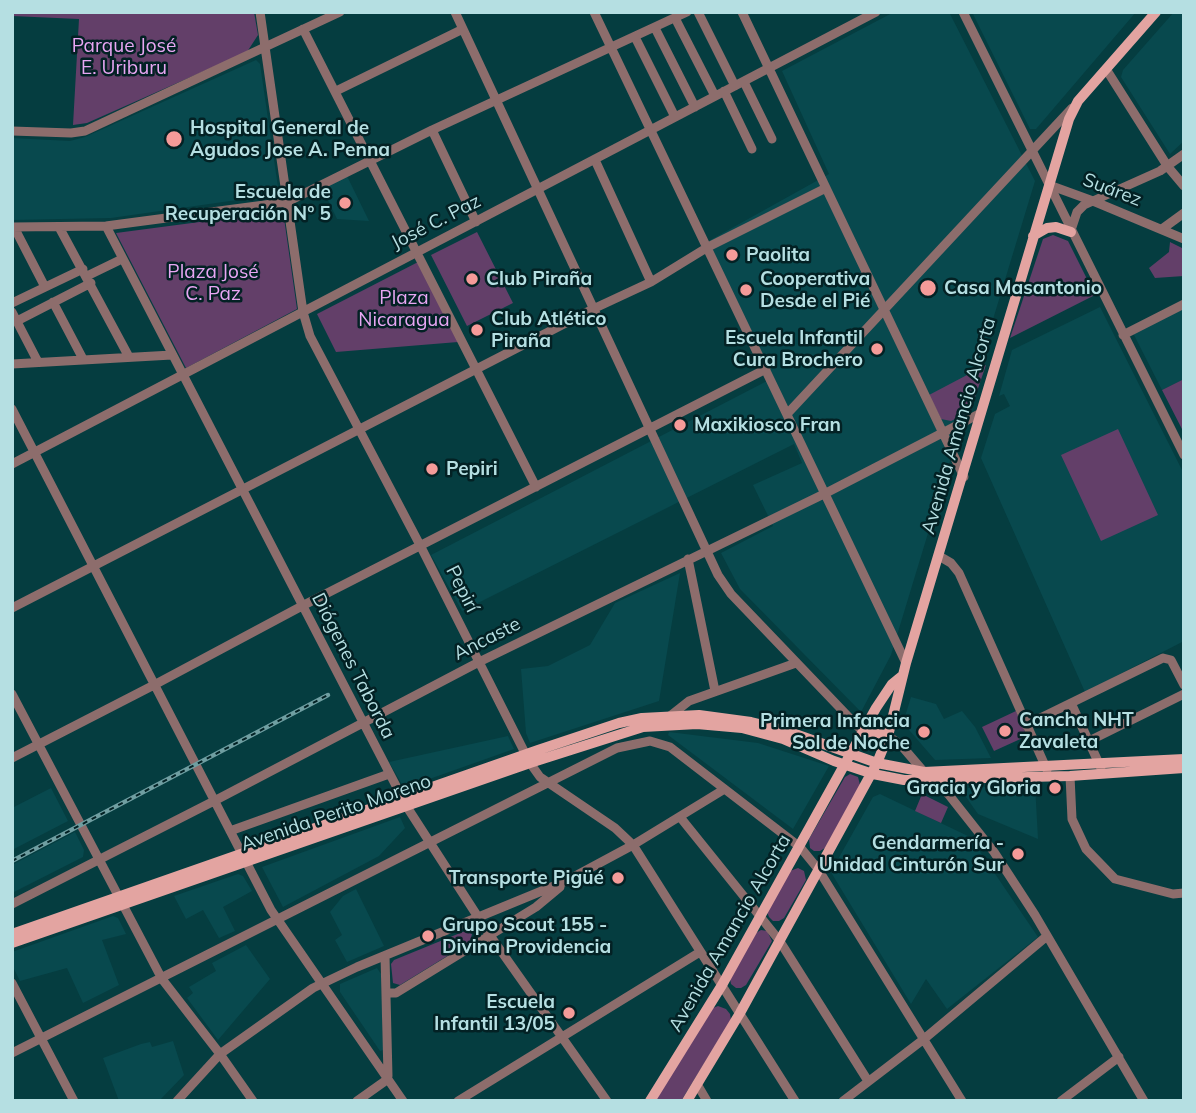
<!DOCTYPE html>
<meta charset="utf-8">
<style>
body{margin:0}
#map{position:relative;width:1196px;height:1113px;overflow:hidden;background:#053d40;font-family:Mulish,sans-serif}
canvas{display:block}
.frame{position:absolute;inset:0;border:14px solid #b5dfe2;pointer-events:none}
</style>
<div id="map">
<canvas width="1196" height="1113"></canvas>
<div class="frame"></div>
</div>
<script>
const ctx = document.querySelector('canvas').getContext('2d');
ctx.lineJoin = 'round';
function fill(path, color) { ctx.fillStyle = color; ctx.fill(path, 'evenodd'); }
const poly = rows => new Path2D(rows.map(r => 'M' + r).join(''));
function stroke(path, color, width, dash) { ctx.strokeStyle = color; ctx.lineWidth = width; ctx.lineCap = dash ? 'butt' : 'round'; ctx.setLineDash(dash || []); ctx.stroke(path); }
function write(font, color, halo, rows, align = 'center') {
  ctx.font = font + ' Mulish,sans-serif'; ctx.lineWidth = 5; ctx.setLineDash([]); ctx.textBaseline = 'middle'; ctx.strokeStyle = halo; ctx.fillStyle = color; for (const [text, x, y, turn = 0] of rows) {
    ctx.save(); ctx.translate(x, y); ctx.rotate((+turn || 0) * Math.PI / 180); ctx.textAlign = isNaN(turn) ? turn : align; if (halo) ctx.strokeText(text, 0, 0); ctx.fillText(text, 0, 0); ctx.restore();
  }
}
fill(poly([
 [894,12,949,12,1035,181,891,655,861,712,740,589,721,553,773,526,753,485,802,463,794,444,462,611,431,555,767,381,705,243,829,174,782,71],
 [972,12,1136,12,1036,129,1030,129],
 [1174,12,1184,12,1184,141,1170,154,1121,77,1123,70],
 [256,60,260,64,279,194,111,218,12,220,12,138,70,141,85,137],
 [347,176,369,221,337,219,322,188],
 [1100,307,1184,474,1184,641,1085,692,981,458,995,414,1010,406,1004,394,999,396,1012,350],
 [1184,307,1184,379,1162,390,1133,333],
 [680,573,659,701,530,743,526,733,521,669,548,666,590,645,615,603],
 [911,697,936,704,944,719,962,711,975,727,991,758,935,760,903,723],
 [669,732,758,743,829,766,793,829,668,735],
 [508,736,514,749,404,788,389,762],
 [1035,784,1038,839,978,814,966,797,968,788],
 [51,788,68,821,12,850,12,808],
 [880,794,970,837,1038,937,947,1009,926,979,911,1004,832,874,832,870,873,797],
 [400,817,405,828,379,856,283,907,262,867],
 [75,832,84,850,83,857,12,893,12,865],
 [238,874,243,876,252,891,223,907,235,931,219,938,203,910,186,919,174,896],
 [356,889,384,946,347,962,335,940,342,935,330,912,343,896],
 [113,916,118,918,126,934,102,940,119,985,83,1003,67,968,20,981,12,965,12,952],
 [246,945,270,979,218,1040,187,998,193,993,189,987,216,971,212,963],
 [377,968,381,974,383,1050,380,1051,340,992,340,984],
 [173,1041,184,1075,159,1101,119,1101,103,1058,141,1044,150,1042,152,1047]
]), '#08494e');
fill(poly([
 [12,12,254,12,258,35,247,52,87,123,73,125,79,19,12,16],
 [283,211,297,309,186,368,116,233],
 [477,232,513,303,467,326,431,255],
 [1053,235,1068,241,1095,295,1010,338,1043,239],
 [1170,242,1184,249,1184,276,1155,278,1149,268,1169,252],
 [422,260,458,342,336,352,317,314],
 [986,365,970,412,951,421,941,419,929,395],
 [1184,379,1184,433,1162,390],
 [1118,429,1158,515,1101,541,1061,455],
 [1016,711,1027,736,994,751,982,727],
 [850,774,858,777,860,785,825,848,820,851,814,851,810,848,809,839,845,777],
 [922,794,948,807,941,823,915,811],
 [798,868,804,871,806,880,784,918,779,921,773,921,769,917,767,912,790,871],
 [761,930,767,931,772,941,746,985,741,988,736,988,731,984,730,979,756,933],
 [465,931,472,934,470,942,400,985,393,983,391,964,394,960],
 [718,1006,726,1009,730,1014,731,1020,681,1101,655,1101,713,1008]
]), '#633f69');
stroke(poly([
 [260,12,303,312,310,336,421,547,530,763,540,777,615,828,633,845,795,1101],
 [455,12,718,575,731,594,864,733],
 [594,12,906,663],
 [698,12,735,86],
 [742,12,964,477],
 [963,12,1184,455],
 [675,18,715,96],
 [655,28,695,107],
 [303,29,536,487],
 [635,37,675,117],
 [1106,69,1168,167,1184,186],
 [744,82,772,139],
 [336,91,463,29],
 [724,91,752,149],
 [432,130,476,222],
 [12,131,71,133,85,131,340,12],
 [595,160,651,282],
 [1049,185,1093,201,1184,239],
 [106,226,407,807,489,934,607,1101],
 [12,227,106,226,287,202,432,130,687,12],
 [14,227,45,287],
 [59,227,129,357],
 [1162,229,1184,213],
 [1071,230,1077,212,1084,205,1160,171,1184,154],
 [87,276,122,259],
 [53,302,83,359],
 [12,303,83,269],
 [12,312,38,362],
 [17,321,91,283],
 [1123,335,1184,304],
 [12,364,172,355],
 [12,409,271,910,403,1101],
 [788,413,1072,108],
 [12,464,876,12],
 [939,556,951,563,959,573,1047,770],
 [688,559,715,691],
 [12,608,593,309,651,282,708,247,826,188],
 [12,694,162,979,220,1054,253,1101],
 [1071,703,1101,768],
 [670,716,689,701,796,663],
 [1026,725,1163,658,1171,660,1184,685],
 [888,736,900,744,924,772,949,795,994,852,1035,915,1144,1101],
 [1089,741,1184,694],
 [12,758,154,685,302,606,766,369],
 [1070,776,1072,819,1086,849,1115,879,1173,894,1184,893],
 [680,817,779,940,868,1081],
 [230,831,389,774],
 [12,904,216,800,479,662,826,493,981,413],
 [385,956,388,1076],
 [12,983,74,1101],
 [386,993,396,993,536,907,560,887],
 [12,1053,617,748,650,741,670,747,800,847,818,869,962,1101],
 [697,1084,707,1101],
 [177,1101,220,1054,313,988,357,967,566,881,633,845,723,790],
 [357,1101,388,1079],
 [458,1101,700,952],
 [843,1101,924,1039,1047,936],
 [1061,1101,1119,1057]
]), '#8d6d6c', 9);
stroke(poly([
 [1033,236,1047,228,1056,227,1071,232],
 [864,733,874,732,888,736],
 [12,934,538,750,619,723,642,718,699,715,751,722,784,730,877,763,924,772,1184,759],
 [12,943,530,763,643,727,697,724,742,728,783,739,834,761,873,774,904,780,1070,776,1184,768],
 [650,1101,722,985,876,708,892,684,903,675],
 [687,1101,740,1013,877,763,888,736,906,663,1069,119,1078,101,1156,12]
]), '#e3a4a1', 10);
const rail = poly([
 [12,861,328,695]
]);
stroke(rail, '#6f9ea1', 4.5);
stroke(rail, '#032124', 2, [5]);
for (const [x, y, r, color] of [
 [174,139,9,"#f59b99"],
 [345,203,7,"#f59b99"],
 [732,255,7,"#f59b99"],
 [472,279,7,"#f59b99"],
 [928,288,9,"#f59b99"],
 [746,290,7,"#f59b99"],
 [477,330,7,"#f59b99"],
 [877,349,7,"#f59b99"],
 [680,425,7,"#f59b99"],
 [432,469,7,"#f59b99"],
 [1005,731,7,"#f59b99"],
 [924,732,7,"#f59b99"],
 [1055,788,7,"#f59b99"],
 [1018,854,7,"#f59b99"],
 [618,878,7,"#f59b99"],
 [428,936,7,"#f59b99"],
 [569,1013,7,"#f59b99"]
]) { const dot = new Path2D(); dot.arc(x, y, r, 0, 2 * Math.PI); ctx.fillStyle = color; ctx.fill(dot); stroke(dot, '#032124', 2.5); }
write('19px', '#e8a6f3', '#032124', [
 ["Parque José",124,46],
 ["E. Uriburu",124,68],
 ["Plaza José",213,272],
 ["C. Paz",213,294],
 ["Plaza",404,298],
 ["Nicaragua",404,320]
]);
write('bold 19px', '#b5dfe2', '#032124', [
 ["Hospital General de",190,128],
 ["Agudos Jose A. Penna",190,150],
 ["Escuela de",331,192,"right"],
 ["Recuperación N° 5",331,214,"right"],
 ["Paolita",746,255],
 ["Club Piraña",486,279],
 ["Cooperativa",760,279],
 ["Desde el Pié",760,301],
 ["Casa Masantonio",944,288],
 ["Club Atlético",491,319],
 ["Piraña",491,341],
 ["Escuela Infantil",863,338,"right"],
 ["Cura Brochero",863,360,"right"],
 ["Maxikiosco Fran",694,425],
 ["Pepiri",446,469],
 ["Cancha NHT",1019,720],
 ["Zavaleta",1019,742],
 ["Primera Infancia",910,721,"right"],
 ["Sol de Noche",910,743,"right"],
 ["Gracia y Gloria",1041,788,"right"],
 ["Gendarmería -",1004,843,"right"],
 ["Unidad Cinturón Sur",1004,865,"right"],
 ["Transporte Pigüé",604,878,"right"],
 ["Grupo Scout 155 -",442,925],
 ["Divina Providencia",442,947],
 ["Escuela",555,1002,"right"],
 ["Infantil 13/05",555,1024,"right"]
], 'left');
write('19px', '#b5dfe2', '#032124', [
 ["Suárez",1112,190,21],
 ["José C. Paz",436,222,-27],
 ["Avenida Amancio Alcorta",959,426,-74],
 ["Pepirí",462,589,63],
 ["Ancaste",487,639,-27],
 ["Diógenes Taborda",353,666,63],
 ["Avenida Perito Moreno",336,813,-19],
 ["Avenida Amancio Alcorta",730,933,-60]
]);
</script>
